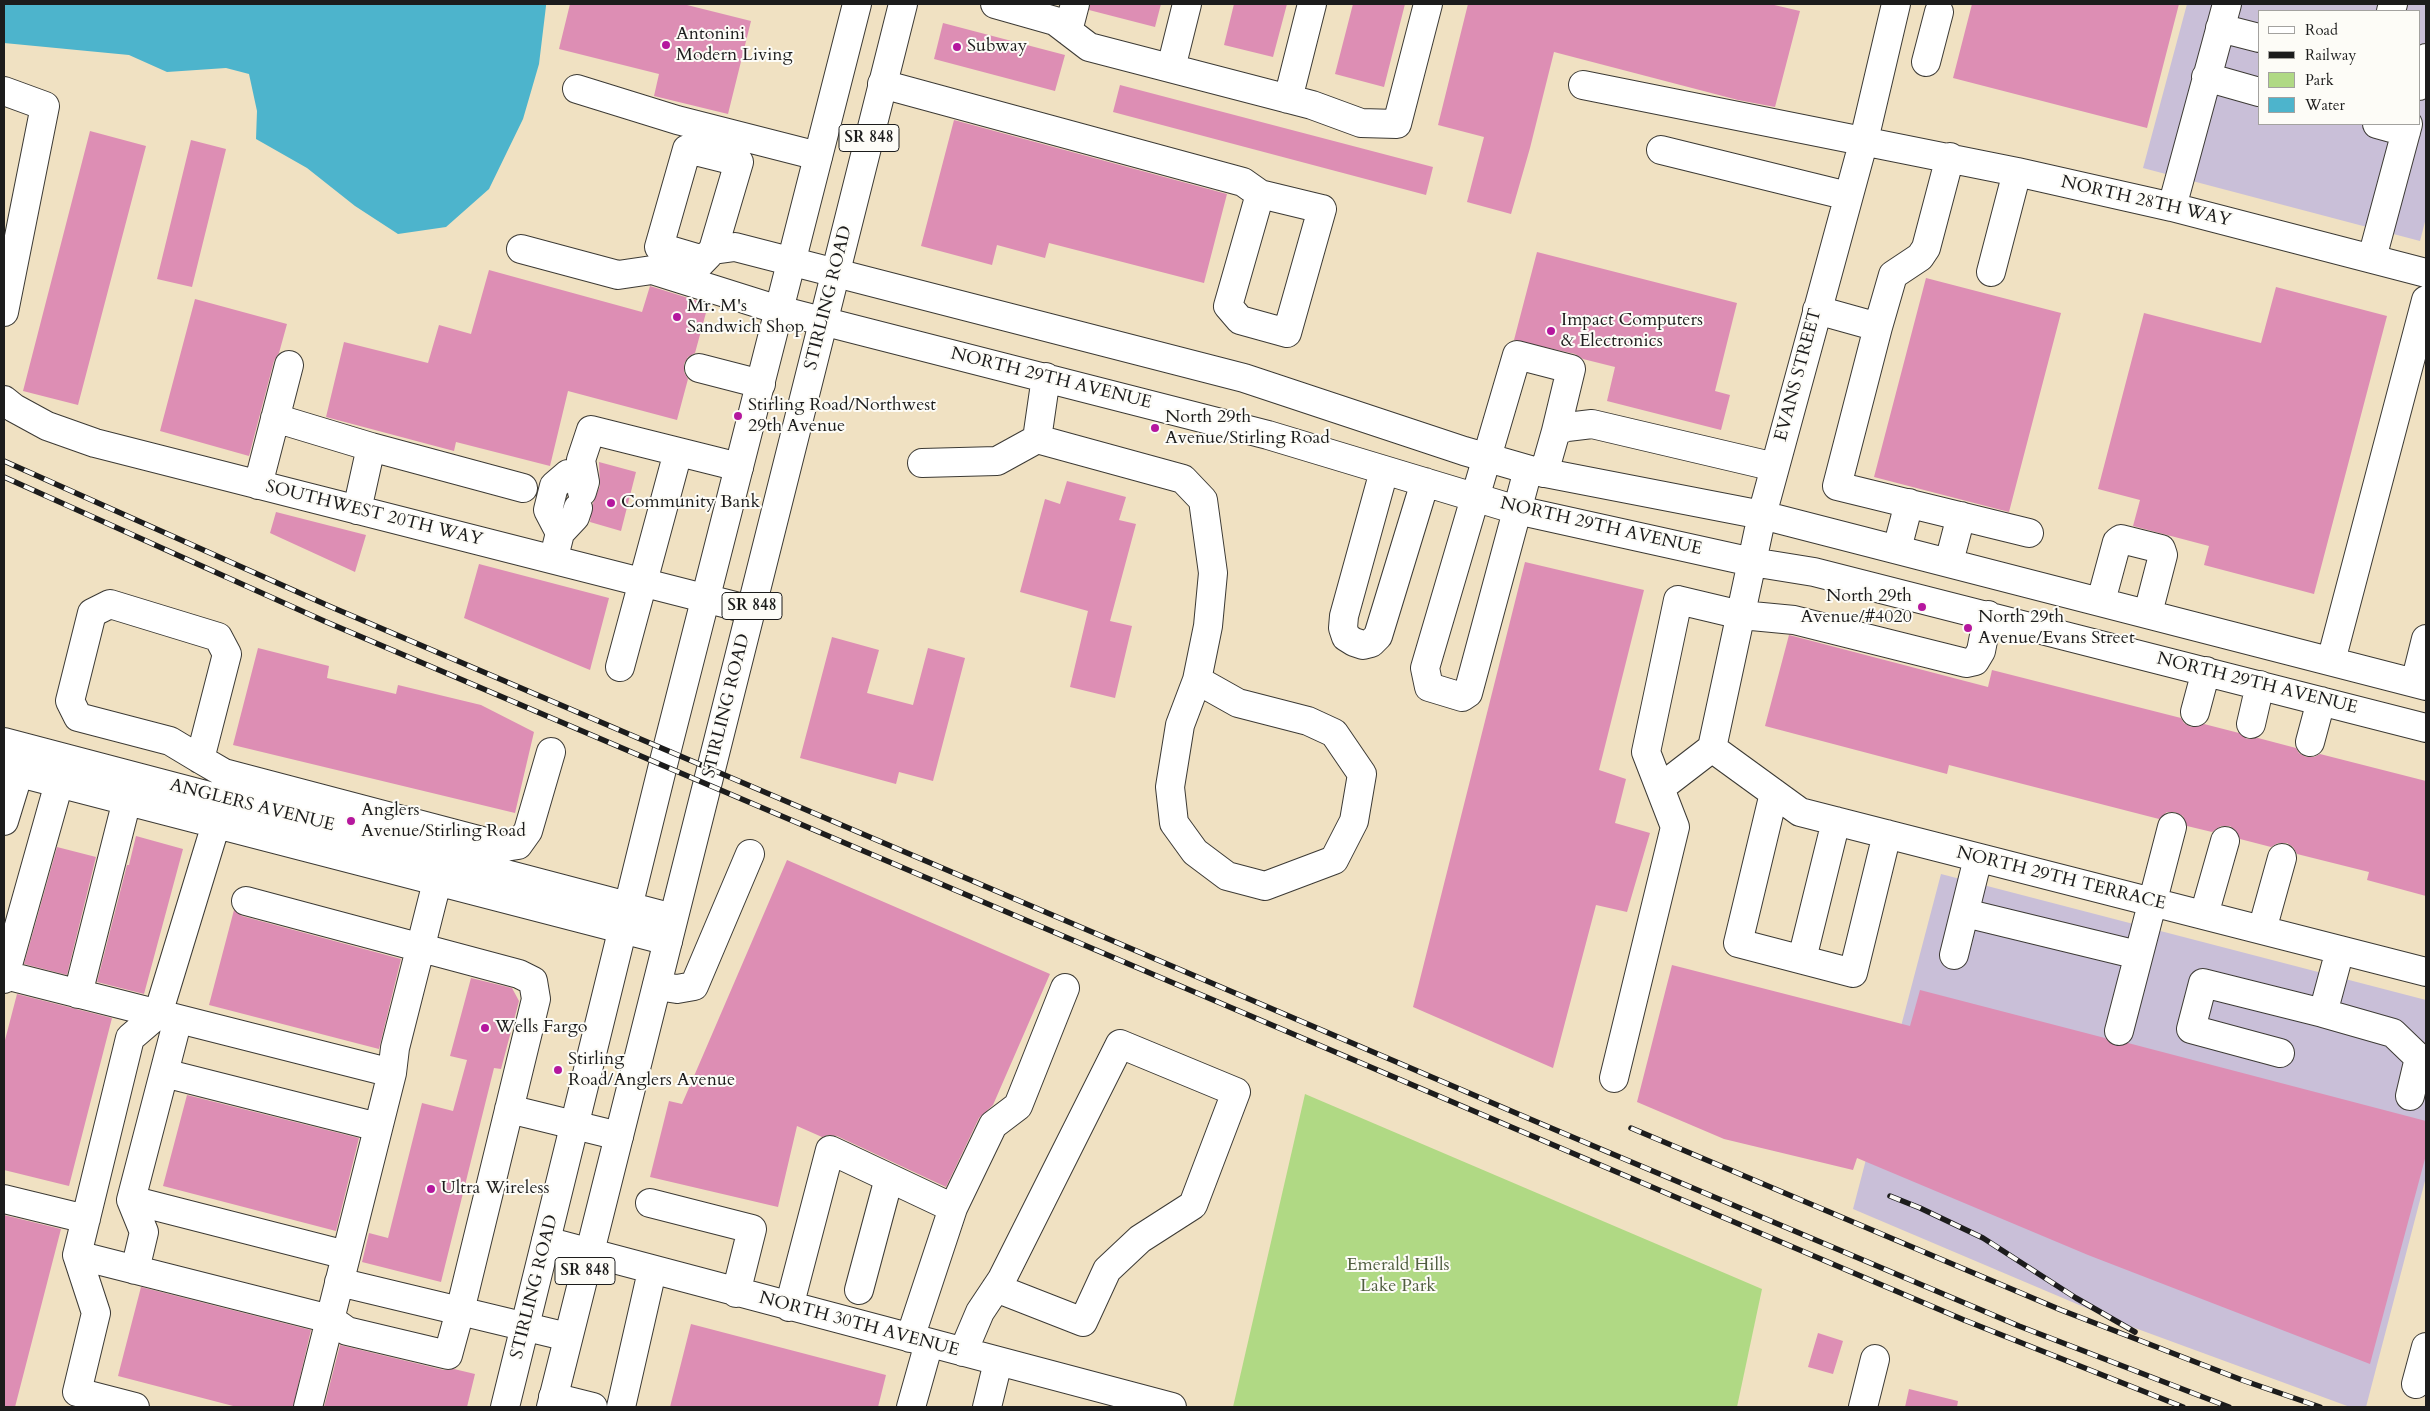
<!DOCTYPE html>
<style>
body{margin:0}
#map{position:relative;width:2430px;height:1411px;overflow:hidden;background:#f0e1c2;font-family:Cardo,serif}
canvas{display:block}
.frame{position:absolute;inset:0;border:5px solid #1c1c1c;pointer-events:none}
.legend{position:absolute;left:2258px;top:10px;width:162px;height:115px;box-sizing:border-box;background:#fdfcf7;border:1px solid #a3a29f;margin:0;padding:6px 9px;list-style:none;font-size:15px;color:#1c1c1c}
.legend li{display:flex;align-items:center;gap:10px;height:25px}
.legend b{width:25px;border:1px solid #a3a29f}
</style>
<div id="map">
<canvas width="2430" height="1411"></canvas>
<div class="frame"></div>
<ul class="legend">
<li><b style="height:6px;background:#fff"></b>Road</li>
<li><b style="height:6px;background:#1c1c1c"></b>Railway</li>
<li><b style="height:14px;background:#b0d984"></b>Park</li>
<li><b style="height:14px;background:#4db4cc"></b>Water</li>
</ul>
</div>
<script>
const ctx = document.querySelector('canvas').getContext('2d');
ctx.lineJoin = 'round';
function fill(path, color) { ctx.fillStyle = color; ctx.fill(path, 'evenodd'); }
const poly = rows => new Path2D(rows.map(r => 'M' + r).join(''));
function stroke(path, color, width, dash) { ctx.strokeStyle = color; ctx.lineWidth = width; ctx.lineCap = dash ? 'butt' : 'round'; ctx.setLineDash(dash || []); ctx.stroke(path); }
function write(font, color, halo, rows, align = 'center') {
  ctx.font = font + ' Cardo,serif'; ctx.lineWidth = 4; ctx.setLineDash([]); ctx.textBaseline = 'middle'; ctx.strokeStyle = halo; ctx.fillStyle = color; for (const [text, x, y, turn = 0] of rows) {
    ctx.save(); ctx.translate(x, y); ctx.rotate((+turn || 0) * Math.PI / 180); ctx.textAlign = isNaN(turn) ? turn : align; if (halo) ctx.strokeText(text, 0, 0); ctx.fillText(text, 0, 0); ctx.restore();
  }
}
fill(poly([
 [2187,4,2426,4,2426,218,2420,241,2143,168],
 [2259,11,2419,11,2419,124,2259,124],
 [1941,874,2426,1000,2426,1177,2366,1407,2350,1407,2124,1324,1853,1209]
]), '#c9bfd8');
fill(poly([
 [1305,1094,1762,1289,1737,1407,1233,1407]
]), '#b0d984');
fill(poly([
 [4,4,546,4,546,6,539,64,523,119,489,189,446,227,398,234,355,206,307,168,256,139,257,111,249,74,226,68,167,72,129,55,4,43]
]), '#4db4cc');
fill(poly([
 [570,4,683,4,751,21,728,114,654,96,659,74,559,49],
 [1090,4,1161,4,1155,27,1089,10],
 [1234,4,1287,4,1273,57,1224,45],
 [1353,4,1405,4,1384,87,1335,74],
 [1468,4,1770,4,1800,11,1775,107,1738,100,1554,52,1530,148,1511,214,1467,202,1484,137,1438,125],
 [1972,4,2179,4,2147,128,1953,78],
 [943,23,1065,55,1055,91,934,59],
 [1120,85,1433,167,1426,195,1113,112],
 [954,120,1227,194,1204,283,1049,243,1045,258,997,245,992,265,921,246],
 [90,131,146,146,78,405,23,391],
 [191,140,226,149,192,287,157,279],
 [1537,252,1737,303,1715,391,1730,395,1721,430,1607,401,1615,367,1583,359,1575,354,1514,340],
 [489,270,642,312,650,286,701,302,700,306,707,309,695,353,688,357,684,364,684,372,688,379,677,420,568,391,550,466,456,442,454,451,326,417,344,342,428,363,439,325,471,334],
 [1926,278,2061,313,2009,512,1874,477],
 [2276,287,2387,316,2314,594,2204,565,2209,546,2133,526,2140,500,2098,489,2144,313,2261,343],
 [195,299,287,324,279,353,274,361,249,456,160,431],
 [599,462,636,472,621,531,590,522,593,503,600,486],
 [1067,481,1126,497,1119,520,1136,524,1110,621,1132,626,1115,698,1070,687,1088,611,1020,592,1045,499,1060,504],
 [276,512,366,535,355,572,270,533],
 [1525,562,1644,590,1599,770,1626,779,1615,823,1650,833,1627,912,1596,905,1553,1068,1413,1007],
 [479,564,609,598,590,670,464,618],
 [1789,635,1988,687,1992,670,2181,718,2184,723,2191,727,2204,724,2239,733,2247,739,2258,738,2296,748,2299,753,2306,757,2314,757,2320,754,2426,781,2426,896,2367,880,2369,872,2297,854,2293,847,2287,843,2278,843,2271,847,2240,839,2236,831,2230,826,2221,826,2212,832,2187,826,2183,816,2175,812,2167,812,2159,819,1949,765,1947,774,1765,726],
 [832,637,879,650,867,693,913,705,928,648,965,658,933,781,899,772,896,784,800,758],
 [258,648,329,666,327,678,396,694,398,685,481,705,534,732,515,813,233,745],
 [136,836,183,849,144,994,97,982,127,865,129,865],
 [57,847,96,857,67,975,24,964],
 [787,860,1050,974,993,1105,979,1118,946,1187,837,1136,828,1135,822,1137,797,1126,778,1207,650,1177,669,1101,682,1104],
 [234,910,242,916,401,959,379,1049,209,1005],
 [1672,965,1910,1026,1920,990,2105,1038,2116,1046,2128,1043,2426,1121,2426,1155,2370,1364,2088,1255,1857,1158,1853,1170,1724,1139,1637,1102],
 [471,978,512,988,519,1001,501,1069,494,1068,441,1282,362,1262,369,1233,388,1238,422,1103,453,1111,467,1060,450,1056],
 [17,994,112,1018,69,1186,4,1170,4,1044],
 [187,1095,359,1138,336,1231,163,1186],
 [4,1215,61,1229,15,1407,4,1407],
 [141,1287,311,1330,293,1407,237,1407,118,1376],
 [691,1324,886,1375,878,1407,670,1407],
 [1818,1333,1843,1341,1833,1374,1808,1367],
 [340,1345,444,1370,454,1369,475,1374,467,1407,324,1407],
 [1909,1389,1958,1401,1957,1407,1905,1407]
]), '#dd8eb4');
const minor = poly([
 [995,4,1055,21,1089,47,1312,105,1361,123,1397,124,1428,4],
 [2391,11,2393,4],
 [2220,28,2259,38],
 [1068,31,1075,4],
 [1926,62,1939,12],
 [1171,68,1187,4],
 [2206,77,2259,92],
 [882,84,1243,182,1260,194,1228,306,1240,320,1287,333,1322,209,1260,194],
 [1583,85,2017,172,2172,207,2426,273],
 [2419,86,2426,58],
 [577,89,677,120,818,156],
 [4,91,45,106,4,312],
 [1288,99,1312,4],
 [2377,124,2406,132],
 [1661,150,1848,196],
 [2172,207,2227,4],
 [521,249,618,275,652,270,779,310,1268,435,1517,510,1752,562,1814,572,2426,728],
 [2372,258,2408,124],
 [703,260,659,247,687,149,739,162,713,250],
 [1991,272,2017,172],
 [685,279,713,250,735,247,1244,378,1464,451,1530,470,1762,515,2426,686],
 [1817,310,1878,327,1837,486,2029,533],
 [1878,327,1893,275,1920,257,1926,248,1950,157],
 [699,368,761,384],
 [1046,377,1037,439,1183,479,1203,500,1213,573,1208,626,1197,680,1180,725,1170,787,1174,823,1195,852,1227,876,1265,886,1334,860,1354,821,1362,774,1334,733,1308,721,1238,703,1197,680],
 [4,400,14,408,47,426,95,443,751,610],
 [275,418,371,447,357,510],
 [371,447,523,488],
 [922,463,997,461,1037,439],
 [1528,470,1468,693,1462,697,1429,687,1425,668,1517,355,1571,369,1556,431],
 [1384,471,1344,616,1343,628,1346,637,1354,642,1363,645,1371,643,1378,636,1425,482],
 [1544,473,1556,431,1567,427,1592,424,1775,467],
 [258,485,289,365],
 [582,492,585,482,581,460,591,430,739,467],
 [560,533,548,510,554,486,568,474],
 [556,549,560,533,575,517,578,508],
 [1897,549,1909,503],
 [1949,562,1961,516],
 [2101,601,2117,542,2121,539,2161,549,2163,555,2148,613],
 [2331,661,2426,300],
 [620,667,678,452],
 [2415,683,2426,639],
 [2195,712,2206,671],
 [2251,724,2260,685],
 [4,742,673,918],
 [2310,742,2321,701],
 [1712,748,1762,515,1864,140,1896,4],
 [1712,748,1800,812,2426,972],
 [200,759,227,654,218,637,110,604,92,613,70,701,78,717,170,741,200,759,224,773,505,847,518,845,528,831,551,752],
 [4,769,668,941],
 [1660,788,1712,748],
 [1774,793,1738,943,1853,973,1887,834],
 [4,821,19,772],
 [216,824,158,1014,130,1038,77,1255,330,1319,347,1331,448,1355,460,1311,568,1337],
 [246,901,519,974,533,981,536,999,460,1311,339,1282],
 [1965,913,2138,955],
 [2204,915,2225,841],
 [2262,930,2282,858],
 [1954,955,1978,858],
 [1802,959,1836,821],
 [5,975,392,1073],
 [4,979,59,783,73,772],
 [657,986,677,989,694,986,750,854],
 [78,994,127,800],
 [2323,1013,2393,1033,2419,1058,2410,1096],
 [2119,1031,2172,827],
 [2280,1053,2191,1029,2203,983,2323,1013,2340,950],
 [164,1073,378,1127],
 [1614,1078,1675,827,1646,752,1678,600,1741,615,1794,620,1966,663,1975,661,1981,651,1988,615],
 [509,1109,619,1136],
 [4,1199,86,1219],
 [131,1200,346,1255],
 [650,1203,752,1229,736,1293],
 [953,1208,993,1125,1018,1106,1065,988],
 [546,1241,1172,1407],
 [77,1255,96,1313,77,1392,135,1407],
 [135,1270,144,1232,131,1200,178,1019],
 [859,1290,889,1178],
 [789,1307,830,1150,953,1208,910,1338],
 [963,1352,980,1312,1002,1279,1120,1044,1236,1092,1193,1205,1140,1239,1107,1270,1083,1322,996,1288],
 [2416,1384,2426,1347],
 [553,1397,593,1407],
 [308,1407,392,1073,395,1048,437,882],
 [621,1407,652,1271],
 [911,1407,929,1343],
 [987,1407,998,1362],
 [1863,1407,1875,1359]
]);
const major = poly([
 [505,1407,663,765,857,4],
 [551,1407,903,4]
]);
stroke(minor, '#3c3a35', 30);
stroke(major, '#3c3a35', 30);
stroke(minor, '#fff', 28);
stroke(major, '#fff', 28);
const rail = poly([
 [4,461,329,606,1544,1125,2019,1326,2229,1407],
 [4,477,324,621,1964,1320,2183,1407],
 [1631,1128,2061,1310,2242,1380,2320,1407],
 [1890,1196,1920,1208,1983,1238,2076,1298,2135,1332]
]);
stroke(rail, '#1c1c1c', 5.5);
stroke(rail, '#fdfcf7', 4, [11]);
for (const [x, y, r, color] of [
 [666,45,5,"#b5179e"],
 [957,47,5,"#b5179e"],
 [677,317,5,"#b5179e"],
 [1551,331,5,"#b5179e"],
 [738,416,5,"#b5179e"],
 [1155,428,5,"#b5179e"],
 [611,503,5,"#b5179e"],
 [1922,607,5,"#b5179e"],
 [1968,628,5,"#b5179e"],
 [351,821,5,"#b5179e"],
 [485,1028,5,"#b5179e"],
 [558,1070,5,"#b5179e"],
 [431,1189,5,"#b5179e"]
]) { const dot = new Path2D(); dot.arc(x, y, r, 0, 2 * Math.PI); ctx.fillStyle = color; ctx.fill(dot); stroke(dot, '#fdfcf7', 2); }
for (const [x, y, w] of [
 [869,138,60],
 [752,606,60],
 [585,1271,60]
]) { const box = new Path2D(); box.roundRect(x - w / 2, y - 13.5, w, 27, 4); ctx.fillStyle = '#fdfcf7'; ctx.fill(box); stroke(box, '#1c1c1c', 1); }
write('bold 16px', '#1c1c1c', null, [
 ["SR 848",869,138],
 ["SR 848",752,606],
 ["SR 848",585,1271]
]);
write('18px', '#1c1c1c', '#fdfcf7', [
 ["Antonini",676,35],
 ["Modern Living",676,56],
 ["Subway",967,47],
 ["Mr. M's",687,307],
 ["Sandwich Shop",687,328],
 ["Impact Computers",1561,321],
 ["& Electronics",1561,342],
 ["Stirling Road/Northwest",748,406],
 ["29th Avenue",748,427],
 ["North 29th",1165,418],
 ["Avenue/Stirling Road",1165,439],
 ["Community Bank",621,503],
 ["North 29th",1912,597,"right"],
 ["Avenue/#4020",1912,618,"right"],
 ["North 29th",1978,618],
 ["Avenue/Evans Street",1978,639],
 ["Anglers",361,811],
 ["Avenue/Stirling Road",361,832],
 ["Wells Fargo",495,1028],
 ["Stirling",568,1060],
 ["Road/Anglers Avenue",568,1081],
 ["Ultra Wireless",441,1189]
], 'left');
write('18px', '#1c1c1c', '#fdfcf7', [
 ["NORTH 28TH WAY",2146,202,13],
 ["STIRLING ROAD",829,298,-76],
 ["EVANS STREET",1799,375,-75],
 ["NORTH 29TH AVENUE",1051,379,14],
 ["SOUTHWEST 20TH WAY",374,514,14],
 ["NORTH 29TH AVENUE",1601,527,13],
 ["NORTH 29TH AVENUE",2257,684,14],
 ["STIRLING ROAD",727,706,-76],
 ["ANGLERS AVENUE",252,806,14],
 ["NORTH 29TH TERRACE",2061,879,14],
 ["STIRLING ROAD",535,1287,-76],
 ["NORTH 30TH AVENUE",859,1325,15]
]);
write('18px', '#505e40', '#fdfcf7', [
 ["Emerald Hills",1398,1266],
 ["Lake Park",1398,1287]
]);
</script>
